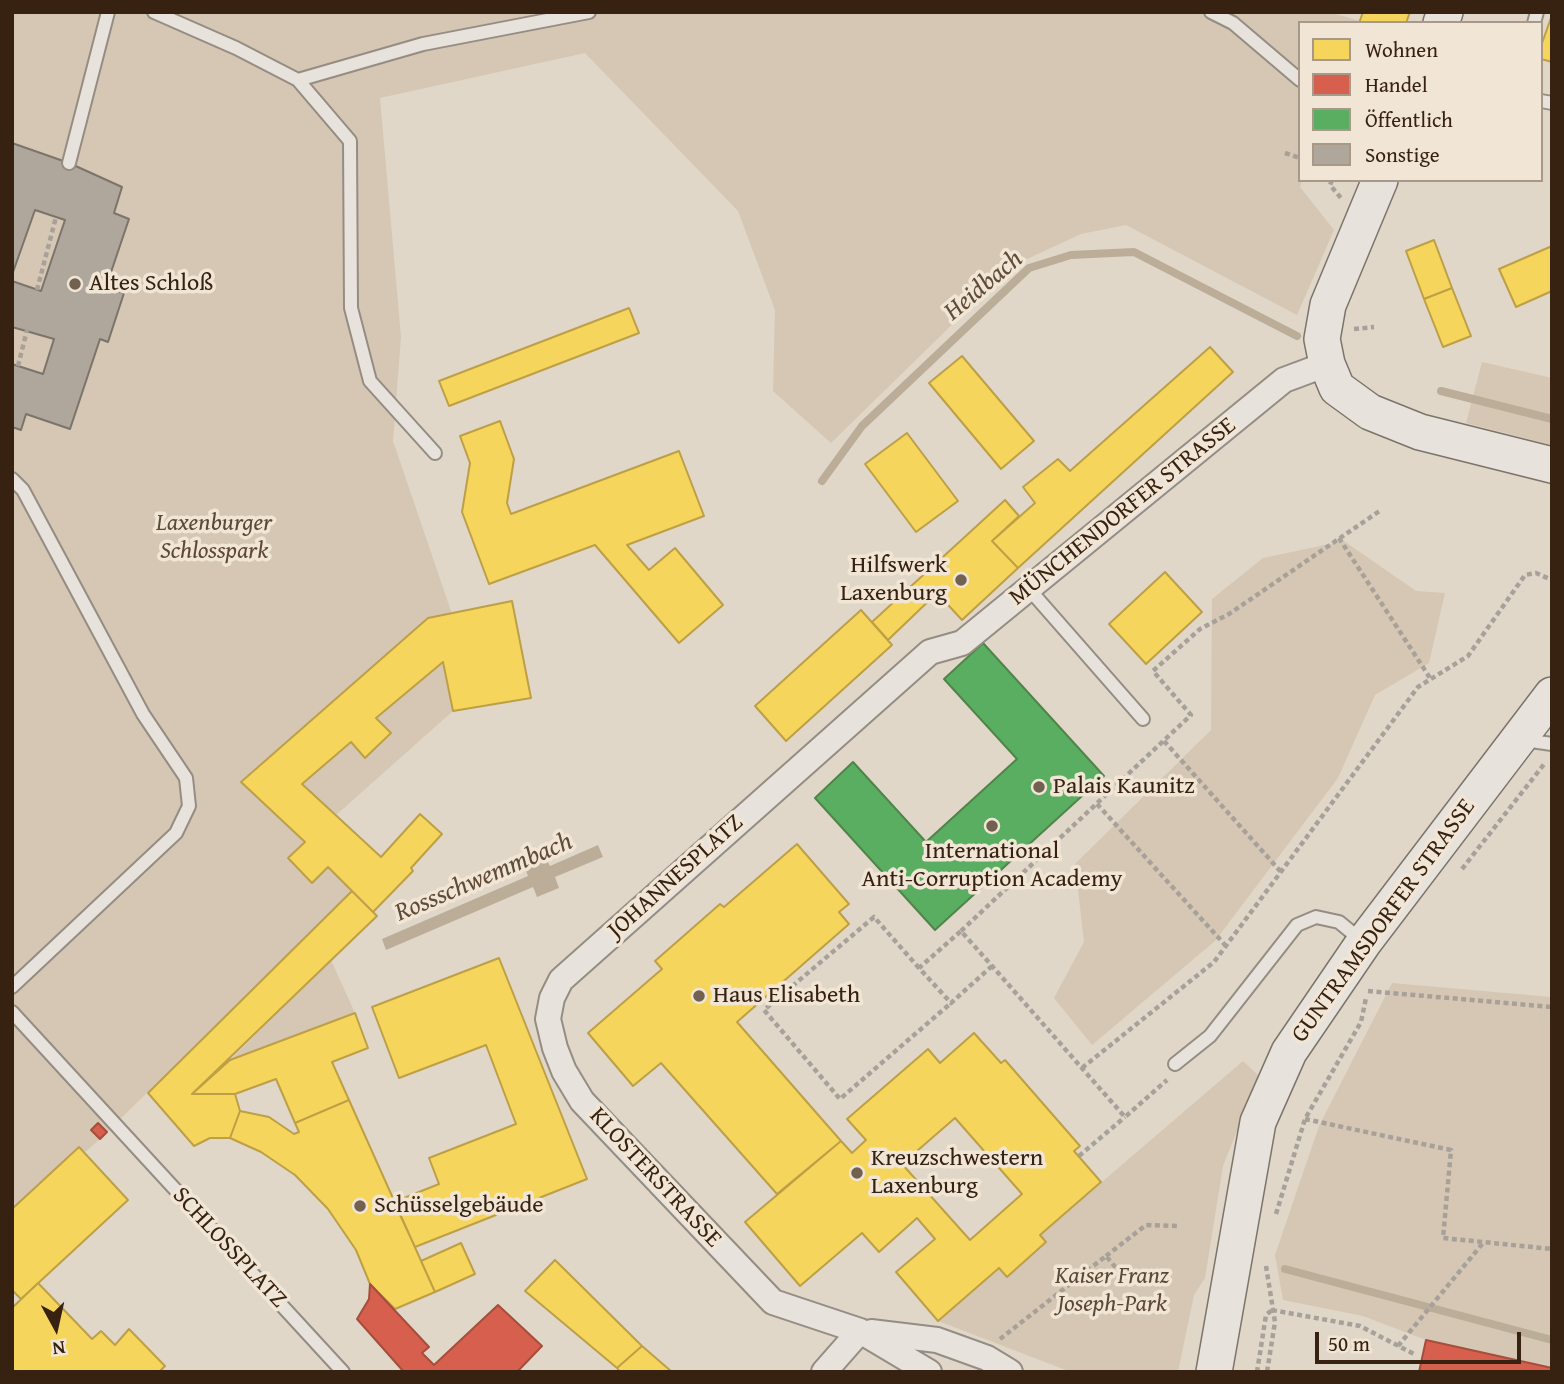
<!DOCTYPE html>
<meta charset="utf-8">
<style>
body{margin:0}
#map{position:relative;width:1564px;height:1384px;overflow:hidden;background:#e0d7c9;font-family:"Gentium Book Plus",serif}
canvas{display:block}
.frame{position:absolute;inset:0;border:14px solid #372211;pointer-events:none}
.legend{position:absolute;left:1298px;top:21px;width:245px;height:161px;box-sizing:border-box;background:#f1e6d5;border:2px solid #a79887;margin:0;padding:9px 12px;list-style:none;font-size:21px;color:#372211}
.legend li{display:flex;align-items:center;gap:14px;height:35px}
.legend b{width:35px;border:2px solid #a79887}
.north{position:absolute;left:21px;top:1293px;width:70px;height:70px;-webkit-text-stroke:5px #f1e6d5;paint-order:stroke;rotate:172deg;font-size:19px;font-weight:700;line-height:28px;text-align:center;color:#372211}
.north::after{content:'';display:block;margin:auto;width:24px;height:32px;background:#372211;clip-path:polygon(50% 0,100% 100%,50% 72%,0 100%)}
.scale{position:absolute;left:1315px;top:1332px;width:206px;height:32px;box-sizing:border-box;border:4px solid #372211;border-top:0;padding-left:9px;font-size:21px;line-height:24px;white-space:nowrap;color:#372211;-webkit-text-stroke:5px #f1e6d5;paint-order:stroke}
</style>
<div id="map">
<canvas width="1564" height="1384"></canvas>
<div class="frame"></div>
<ul class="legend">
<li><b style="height:19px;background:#f6d55c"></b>Wohnen</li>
<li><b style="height:19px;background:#d6604d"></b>Handel</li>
<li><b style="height:19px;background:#5aae61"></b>Öffentlich</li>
<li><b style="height:19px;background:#afa79c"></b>Sonstige</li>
</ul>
<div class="north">N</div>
<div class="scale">50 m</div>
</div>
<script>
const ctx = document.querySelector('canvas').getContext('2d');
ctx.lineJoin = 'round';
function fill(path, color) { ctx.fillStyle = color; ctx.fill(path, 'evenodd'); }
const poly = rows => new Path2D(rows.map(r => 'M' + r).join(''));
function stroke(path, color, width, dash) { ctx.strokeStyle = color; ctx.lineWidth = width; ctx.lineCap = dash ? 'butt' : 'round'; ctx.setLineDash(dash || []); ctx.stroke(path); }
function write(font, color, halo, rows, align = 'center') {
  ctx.font = font + ' "Gentium Book Plus",serif'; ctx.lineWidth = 7; ctx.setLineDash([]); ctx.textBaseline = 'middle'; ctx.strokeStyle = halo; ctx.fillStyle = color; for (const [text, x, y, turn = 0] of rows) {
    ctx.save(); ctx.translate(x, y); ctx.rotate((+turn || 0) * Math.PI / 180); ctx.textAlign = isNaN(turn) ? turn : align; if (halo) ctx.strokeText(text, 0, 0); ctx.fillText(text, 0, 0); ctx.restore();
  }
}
fill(poly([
 [12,12,1329,12,1360,21,1300,23,1302,180,1300,187,1334,230,1297,315,1126,225,1081,234,1012,266,831,443,773,391,775,310,738,211,585,53,380,98,401,337,393,441,452,614,428,619,241,781,305,842,288,858,312,883,328,867,352,891,100,1139,84,1153,78,1148,12,1209],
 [1482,362,1552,378,1552,445,1466,423],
 [1344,541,1416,591,1445,593,1429,663,1375,695,1338,778,1215,941,1092,1045,1054,998,1084,942,1075,864,1211,730,1212,599,1263,558],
 [443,662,453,711,335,816,302,784,351,742,366,758,391,734,376,718],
 [331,960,355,1013,230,1060],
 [1392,983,1552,997,1552,1368,1426,1340,1363,1316,1283,1300,1275,1255,1319,1126],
 [1243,1061,1259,1076,1223,1166,1205,1278,1194,1295,1178,1372,1071,1372,938,1321,999,1268,1007,1277,1046,1243,1040,1235]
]), '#d5c7b3');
fill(poly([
 [598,845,603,857,555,877,559,888,537,897,533,887,386,950,382,939,528,876,525,868,546,859,550,866]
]), '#bcad99');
const homes = poly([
 [1363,12,1410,12,1406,23,1359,23,1363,12],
 [1552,15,1552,62,1541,59,1541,46,1552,15],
 [1434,240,1452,288,1424,299,1406,251,1434,240],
 [1552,246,1552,291,1516,307,1499,269,1552,246],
 [1452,288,1471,336,1443,347,1424,299,1452,288],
 [629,308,639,333,449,406,439,381,629,308],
 [1210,347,1233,372,1018,568,992,541,1035,503,1023,487,1058,459,1070,471,1210,347],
 [962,356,1034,441,1001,469,929,383,962,356],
 [500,421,514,459,507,503,511,514,679,451,704,516,627,545,649,570,675,548,723,605,679,643,595,545,489,584,462,512,470,463,460,436,500,421],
 [907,433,958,501,916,532,865,464,907,433],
 [1005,500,1019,516,992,541,1018,568,962,620,937,593,888,640,872,622,1005,500],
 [1165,572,1202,612,1146,664,1109,624,1165,572],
 [512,601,531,698,453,711,443,662,376,718,391,733,365,758,351,742,302,784,381,857,420,814,442,834,411,868,413,871,373,912,328,867,312,883,288,858,305,842,241,782,428,618,512,601],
 [861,610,892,645,786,741,755,706,861,610],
 [797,844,849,904,839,912,849,924,737,1022,841,1141,777,1194,661,1063,633,1086,588,1033,662,969,655,961,720,904,724,907,797,844],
 [352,891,377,916,192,1094,235,1094,240,1111,230,1138,210,1138,194,1146,148,1093,352,891],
 [499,958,587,1179,415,1247,394,1202,439,1184,429,1158,516,1124,486,1045,399,1078,372,1007,499,958],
 [355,1013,368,1048,332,1062,349,1100,295,1123,276,1079,235,1094,192,1094,230,1060,355,1013],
 [974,1033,1001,1063,1005,1060,1080,1146,1074,1151,1101,1182,1040,1235,1046,1242,1007,1277,999,1268,938,1321,896,1272,935,1239,917,1218,879,1252,862,1233,800,1286,745,1222,841,1141,852,1153,866,1140,847,1119,928,1049,940,1063,974,1033],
 [955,1118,1022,1194,970,1240,902,1164,955,1118],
 [349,1100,435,1292,395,1309,370,1284,356,1250,328,1209,295,1175,261,1152,230,1138,240,1111,269,1117,294,1134,299,1132,295,1123,349,1100],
 [79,1147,128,1200,21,1299,12,1290,12,1209,79,1147],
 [461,1243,475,1274,435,1292,421,1261,461,1243],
 [555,1260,642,1346,617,1368,525,1291,555,1260],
 [38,1283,92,1339,101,1331,115,1345,129,1329,165,1366,159,1372,12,1372,12,1308,38,1283],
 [642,1346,672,1372,620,1372,617,1368,642,1346]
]);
fill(homes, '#f6d55c');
stroke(homes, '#bd9f46', 2);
const shops = poly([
 [98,1123,107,1132,100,1139,91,1130,98,1123],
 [370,1284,429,1347,422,1353,434,1365,498,1305,542,1346,517,1372,404,1372,357,1319,369,1299,370,1284],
 [1426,1340,1552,1368,1552,1372,1419,1372,1426,1340]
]);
fill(shops, '#d6604d');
stroke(shops, '#a64d3b', 2);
const public = poly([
 [983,643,1104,776,935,930,815,798,853,762,926,842,1017,759,944,679,983,643]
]);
fill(public, '#5aae61');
stroke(public, '#508449', 2);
stroke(poly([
 [1441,391,1552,419],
 [822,481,862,426,1029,268,1071,255,1134,252,1297,336],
 [1285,1269,1552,1340]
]), '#bcad99', 8);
const building = poly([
 [12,143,69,163,122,187,114,213,129,219,106,287,124,293,108,342,100,339,70,429,26,414,21,430,12,427,12,364,43,374,54,339,12,327,12,281,41,291,65,220,35,210,12,275,12,143]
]);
fill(building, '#afa79c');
stroke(building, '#7c746a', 2);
const lane = poly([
 [154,12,236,48,298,80,423,44,589,12],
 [1211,12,1233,23,1300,80],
 [1534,23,1537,12],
 [298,80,350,141,351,308,370,381,435,453],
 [1541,101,1552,103],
 [69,163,108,12],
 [12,479,23,490,143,714,186,778,189,806,176,833,12,987],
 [1029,589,1143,719],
 [1524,740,1552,744],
 [12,1012,343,1372],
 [1175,1064,1210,1036,1297,925,1316,917,1339,922,1361,940]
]);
const street = poly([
 [871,1332,937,1340,987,1358,1010,1372],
 [824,1372,860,1331],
 [929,1372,860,1331,773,1302,582,1101,564,1071,555,1048,548,1019,552,998,561,980,930,652,962,643,1284,380,1327,364]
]);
const secondary = poly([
 [1441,23,1445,12],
 [1380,180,1328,305,1322,339,1327,364,1337,388,1370,412,1420,432,1552,465],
 [1214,1372,1258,1122,1289,1052,1364,942,1552,695]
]);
stroke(lane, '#958d83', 16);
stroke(street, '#958d83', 28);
stroke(secondary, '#7c746a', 38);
stroke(poly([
 [1285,153,1300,158],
 [1332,180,1330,185,1341,198],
 [37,290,56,217],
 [1354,329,1374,327],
 [18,366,27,330],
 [1339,538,1430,678],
 [1164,741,1281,872],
 [1097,804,1226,946],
 [1462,869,1545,763],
 [961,931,1191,715,1153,671,1200,629,1229,614,1381,510],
 [992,966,951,1003,919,968,961,931,992,966,1125,1117,1167,1080],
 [919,968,874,917,764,1010,840,1099,951,1003],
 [1368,991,1552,1007],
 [1082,1068,1214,962,1418,687,1468,656,1525,575,1536,573,1552,580],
 [1305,1119,1451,1150,1443,1238,1552,1249],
 [1079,1156,1125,1117],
 [1276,1214,1305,1119,1361,1022,1366,998],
 [1106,1256,1146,1225,1177,1226],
 [1266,1266,1275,1322,1267,1372],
 [1272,1310,1360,1326,1414,1354],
 [1000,1339,1106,1256,1131,1286],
 [1398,1346,1483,1243],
 [1257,1372,1266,1315,1272,1310]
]), '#a7a199', 4.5, [5, 3.5]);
stroke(lane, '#e7e2db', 12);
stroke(street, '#e7e2db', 24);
stroke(secondary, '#e7e2db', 35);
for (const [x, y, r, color] of [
 [75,284,7,"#726151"],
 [961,580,7,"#726151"],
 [1039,787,7,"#726151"],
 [992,826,7,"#726151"],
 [699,996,7,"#726151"],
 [857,1173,7,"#726151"],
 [360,1206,7,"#726151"]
]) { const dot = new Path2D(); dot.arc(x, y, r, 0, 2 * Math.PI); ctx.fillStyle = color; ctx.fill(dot); stroke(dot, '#f1e6d5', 2.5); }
write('24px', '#372211', '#f1e6d5', [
 ["Altes Schloß",89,284],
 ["Hilfswerk",947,566,"right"],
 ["Laxenburg",947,594,"right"],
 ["Palais Kaunitz",1053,787],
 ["International",992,852,"center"],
 ["Anti-Corruption Academy",992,880,"center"],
 ["Haus Elisabeth",713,996],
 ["Kreuzschwestern",871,1159],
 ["Laxenburg",871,1187],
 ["Schüsselgebäude",374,1206]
], 'left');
write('24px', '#372211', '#f1e6d5', [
 ["MÜNCHENDORFER STRASSE",1123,512,-39],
 ["JOHANNESPLATZ",676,877,-42],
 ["GUNTRAMSDORFER STRASSE",1384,921,-54],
 ["KLOSTERSTRASSE",655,1178,47],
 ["SCHLOSSPLATZ",229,1248,47]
]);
write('italic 24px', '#5c4835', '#f1e6d5', [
 ["Laxenburger",214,524],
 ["Schlosspark",214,552],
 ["Kaiser Franz",1112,1277],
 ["Joseph-Park",1112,1305]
]);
write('italic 26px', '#604c39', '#f1e6d5', [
 ["Heidbach",984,286,-40],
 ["Rossschwemmbach",484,878,-23]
]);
</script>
